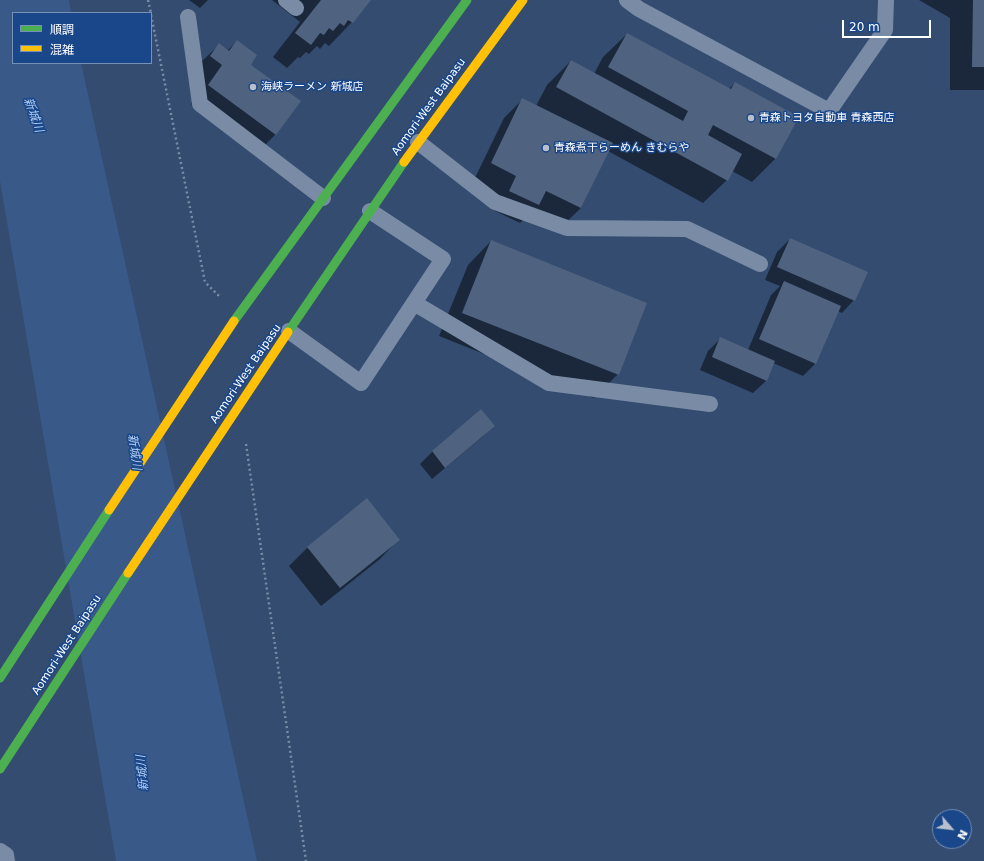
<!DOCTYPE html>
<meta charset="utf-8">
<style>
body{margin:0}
#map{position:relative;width:984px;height:861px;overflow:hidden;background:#334c70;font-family:"DejaVu Sans","Noto Sans JP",sans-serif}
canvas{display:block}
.legend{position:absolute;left:12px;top:12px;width:140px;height:52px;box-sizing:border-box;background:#1a4789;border:1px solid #7691b8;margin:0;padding:5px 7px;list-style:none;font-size:12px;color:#fff}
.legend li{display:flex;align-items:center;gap:8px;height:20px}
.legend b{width:20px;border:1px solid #7691b8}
.north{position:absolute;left:932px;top:809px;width:40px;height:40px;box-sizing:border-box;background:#1a4789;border:1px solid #7691b8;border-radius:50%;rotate:118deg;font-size:11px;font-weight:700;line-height:16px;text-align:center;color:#fff}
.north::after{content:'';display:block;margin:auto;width:14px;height:18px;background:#b8c0cd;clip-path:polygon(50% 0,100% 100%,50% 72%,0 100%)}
.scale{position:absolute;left:842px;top:20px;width:89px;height:18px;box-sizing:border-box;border:2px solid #fff;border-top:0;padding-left:5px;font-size:12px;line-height:14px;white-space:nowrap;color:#fff;-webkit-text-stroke:3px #1a4789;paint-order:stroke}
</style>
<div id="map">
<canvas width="984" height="861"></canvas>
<ul class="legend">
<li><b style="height:5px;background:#4caf50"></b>順調</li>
<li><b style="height:5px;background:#ffc107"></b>混雑</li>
</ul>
<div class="north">N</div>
<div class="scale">20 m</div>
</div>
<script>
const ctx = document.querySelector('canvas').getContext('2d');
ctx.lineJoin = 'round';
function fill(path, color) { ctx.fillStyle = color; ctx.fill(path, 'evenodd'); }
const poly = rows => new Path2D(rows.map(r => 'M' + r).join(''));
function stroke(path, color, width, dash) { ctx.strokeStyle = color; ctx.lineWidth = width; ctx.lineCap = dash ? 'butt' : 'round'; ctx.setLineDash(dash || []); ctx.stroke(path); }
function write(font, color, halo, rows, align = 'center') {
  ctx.font = font + ' "DejaVu Sans","Noto Sans JP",sans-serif'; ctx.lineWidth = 3; ctx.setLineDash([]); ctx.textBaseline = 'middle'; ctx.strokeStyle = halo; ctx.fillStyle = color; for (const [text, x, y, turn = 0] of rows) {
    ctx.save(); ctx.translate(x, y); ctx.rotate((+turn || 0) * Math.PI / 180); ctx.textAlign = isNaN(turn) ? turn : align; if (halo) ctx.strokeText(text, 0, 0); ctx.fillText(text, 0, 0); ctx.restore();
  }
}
fill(poly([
 [0,0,69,0,71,13,13,13,13,63,81,63,257,861,116,861,0,181]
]), '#395a89');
fill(poly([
 [189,0,208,0,200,8],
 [272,0,370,0,352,22,329,46,325,43,320,49,317,46,309,54,306,52,300,58,298,57,287,68,273,57,300,22],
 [919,0,984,0,984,90,950,90,950,18],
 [627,34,729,89,735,83,798,117,775,159,752,182,732,171,727,180,703,203,608,151,581,208,562,226,532,211,520,223,491,209,499,195,473,182,504,118,523,99,536,106,547,85,571,61,594,74,603,57],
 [237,41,276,134,257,153,191,104,205,84,200,63,219,45,227,51],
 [790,239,854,300,842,313,838,311,816,363,803,376,773,363,766,381,753,393,700,370,708,351,721,338,748,350,771,295,780,286,765,280,777,252],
 [491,241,618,374,594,398,439,336,468,265],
 [481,410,494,426,481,438,432,479,420,464,432,452],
 [398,540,380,559,321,606,289,566,308,547]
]), '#0007');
fill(poly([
 [321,0,371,0,353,23,348,20,344,26,340,23,333,31,329,28,324,35,320,33,311,45,295,33],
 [973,0,984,0,984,67,972,67],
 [627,33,731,89,735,82,799,117,776,159,713,125,708,135,742,154,728,181,556,87,571,60,683,121,688,111,608,67],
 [237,40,257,55,251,65,301,101,276,135,208,85,222,65,210,56,219,43,229,51],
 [522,98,613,143,581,208,546,191,539,205,509,191,516,176,491,163],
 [790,238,868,272,855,301,777,267],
 [491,240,647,303,619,375,462,313],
 [784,281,841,306,816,364,759,339],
 [720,337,775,361,767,381,712,357],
 [481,409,495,426,445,468,432,451],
 [367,498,400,540,340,588,307,547]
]), '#4f6380');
stroke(poly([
 [148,0,151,13],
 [151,15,205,282,219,296],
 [246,444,306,861]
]), '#7a8ca5', 2.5, [2, 3]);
stroke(poly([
 [286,0,296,8],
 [627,0,639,9,829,111,885,30,886,0],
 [188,17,200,104,323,198],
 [418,142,495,202,567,228,687,229,760,264],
 [414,303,549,383,710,404],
 [289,331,361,383,443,259,370,211],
 [0,851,6,855,7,861]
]), '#7a8ca5', 16);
stroke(poly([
 [234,321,467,0],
 [288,332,404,162],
 [0,678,109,510],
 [0,769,128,573]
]), '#4caf50', 9);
stroke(poly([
 [404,162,523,0],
 [109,510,234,321],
 [128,573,288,332]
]), '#ffc107', 9);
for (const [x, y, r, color] of [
 [253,87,4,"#b8c0cd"],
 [751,118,4,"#b8c0cd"],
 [546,148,4,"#b8c0cd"]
]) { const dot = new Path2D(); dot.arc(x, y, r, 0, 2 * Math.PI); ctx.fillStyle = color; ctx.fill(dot); stroke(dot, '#1a4789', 1.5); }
write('11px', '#fff', '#1a4789', [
 ["海峡ラーメン 新城店",261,87],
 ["青森トヨタ自動車 青森西店",759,118],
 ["青森煮干らーめん きむらや",554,148]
], 'left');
write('11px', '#fff', '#1a4789', [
 ["Aomori-West Baipasu",429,107,-54],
 ["Aomori-West Baipasu",246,374,-56],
 ["Aomori-West Baipasu",67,645,-57]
]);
write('italic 12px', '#aeccf4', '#1a4789', [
 ["新城川",33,115,70],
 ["新城川",134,452,82],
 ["新城川",143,773,-95]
]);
</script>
